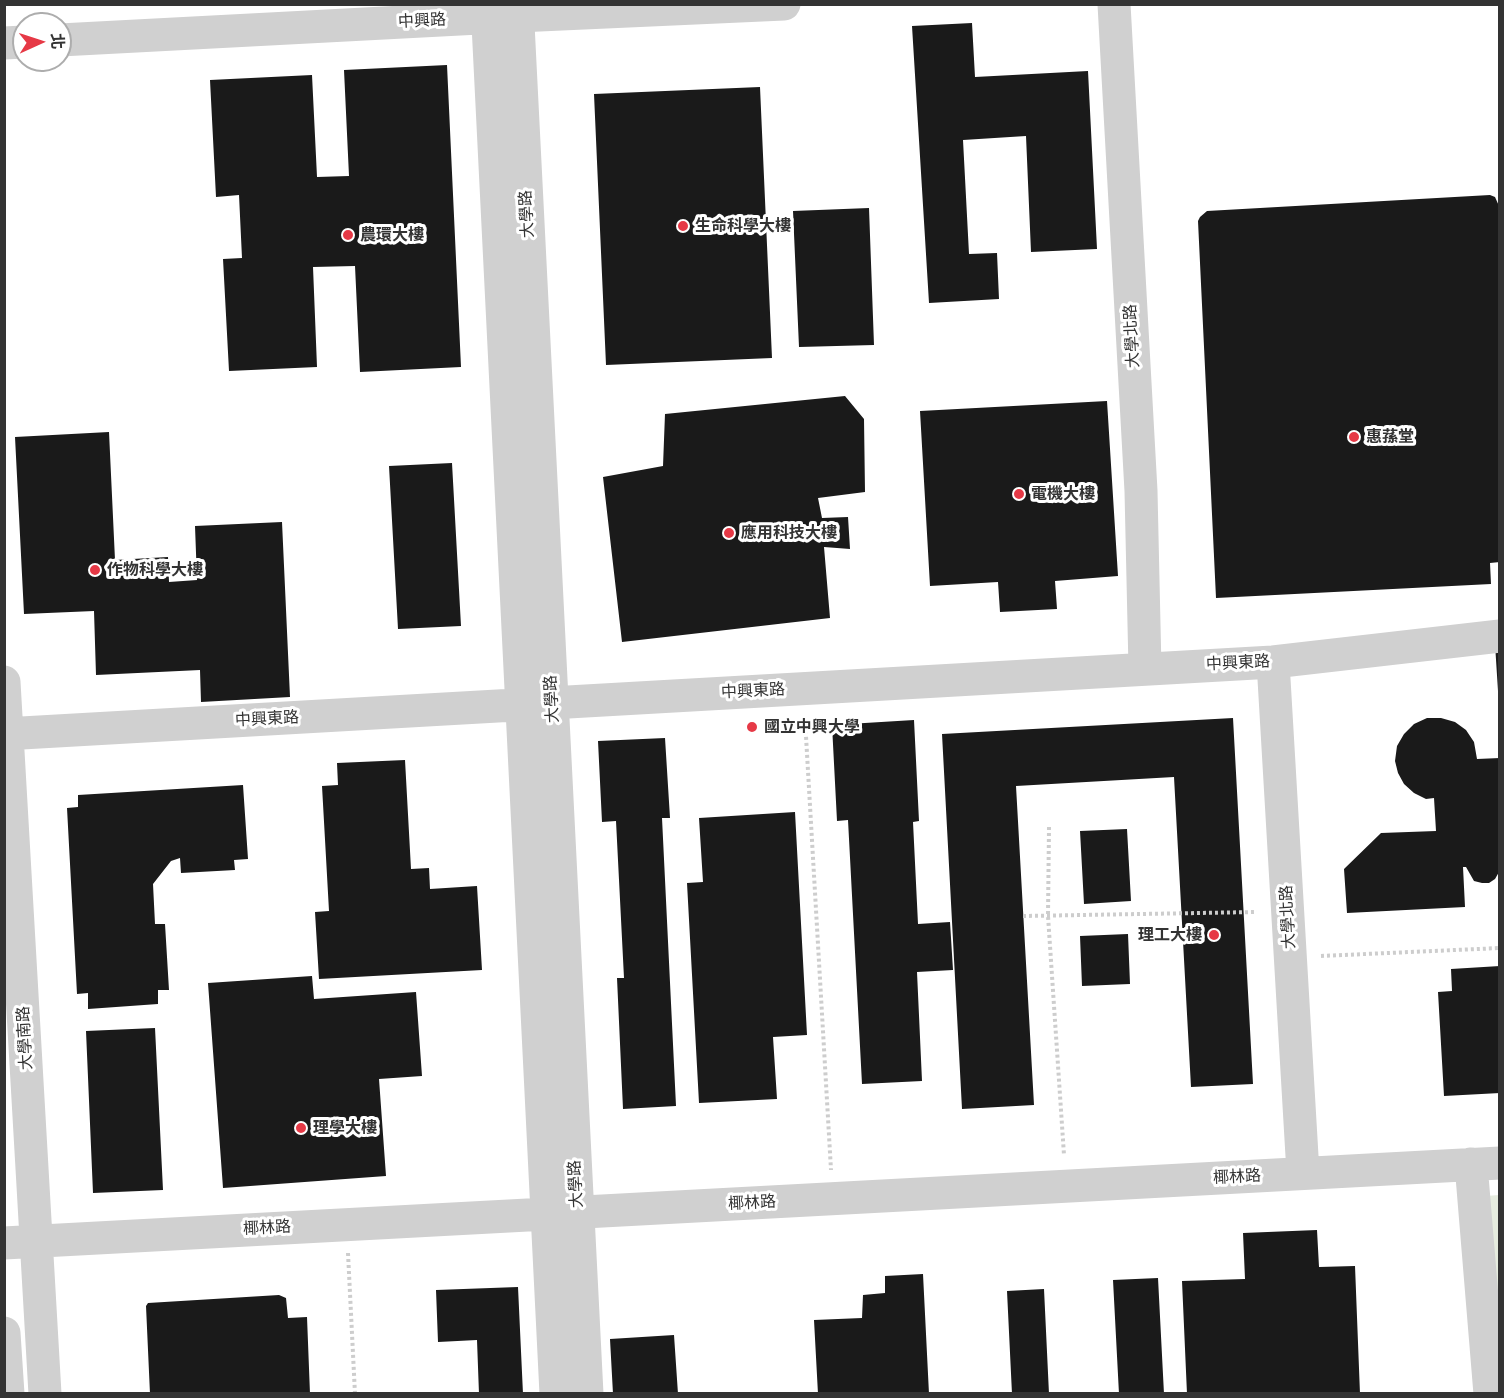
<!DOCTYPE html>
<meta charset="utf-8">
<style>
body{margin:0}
#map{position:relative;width:1504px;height:1398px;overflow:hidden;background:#fff;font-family:Quicksand,"Noto Sans TC",sans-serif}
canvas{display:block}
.frame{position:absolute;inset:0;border:6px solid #333;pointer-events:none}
.north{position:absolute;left:12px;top:12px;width:60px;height:60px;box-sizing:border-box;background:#fff;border:2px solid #adadad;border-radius:50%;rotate:87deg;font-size:16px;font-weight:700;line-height:24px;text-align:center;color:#333}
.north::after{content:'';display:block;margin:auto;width:21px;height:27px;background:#e63946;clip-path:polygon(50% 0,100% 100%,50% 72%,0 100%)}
</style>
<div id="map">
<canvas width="1504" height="1398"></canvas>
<div class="frame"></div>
<div class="north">北</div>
</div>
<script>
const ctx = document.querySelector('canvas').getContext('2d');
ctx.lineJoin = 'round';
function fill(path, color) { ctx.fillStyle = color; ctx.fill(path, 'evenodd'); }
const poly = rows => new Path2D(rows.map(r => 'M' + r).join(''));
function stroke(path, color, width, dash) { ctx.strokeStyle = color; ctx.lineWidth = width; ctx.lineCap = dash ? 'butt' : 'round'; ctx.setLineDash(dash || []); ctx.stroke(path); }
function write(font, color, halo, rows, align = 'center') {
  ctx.font = font + ' Quicksand,"Noto Sans TC",sans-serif'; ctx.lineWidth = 6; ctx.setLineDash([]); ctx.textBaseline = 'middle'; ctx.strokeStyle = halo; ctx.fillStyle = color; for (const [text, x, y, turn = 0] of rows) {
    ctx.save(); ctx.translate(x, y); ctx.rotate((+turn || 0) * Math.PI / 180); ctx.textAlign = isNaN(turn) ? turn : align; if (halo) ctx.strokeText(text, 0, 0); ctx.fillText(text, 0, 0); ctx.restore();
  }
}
fill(poly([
 [1499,1195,1499,1306,1486,1196]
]), '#e6ecdf');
fill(poly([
 [972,23,975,77,1088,71,1097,249,1031,252,1026,136,963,140,969,254,997,253,999,299,929,303,912,26],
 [447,65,461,367,360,372,355,266,313,267,317,367,229,371,223,259,242,258,239,195,216,197,210,80,312,75,317,177,349,176,344,70],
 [760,87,772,358,606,365,594,94],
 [1490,195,1495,197,1499,206,1500,213,1500,562,1490,563,1491,584,1216,598,1198,221,1200,217,1207,211],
 [869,208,874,345,799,347,793,211],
 [845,396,864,419,865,492,818,498,822,518,848,517,850,549,824,547,830,618,622,642,603,477,663,466,665,414],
 [1107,401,1118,576,1055,581,1057,609,1000,612,998,582,930,586,920,411],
 [109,432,115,560,168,557,169,582,197,580,195,526,282,522,290,697,201,702,200,670,96,675,94,611,24,614,15,437],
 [452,463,461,626,398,629,389,466],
 [1495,644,1500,644,1500,691,1498,691],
 [1233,718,1253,1084,1191,1087,1174,777,1016,786,1034,1105,962,1109,942,734],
 [1427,718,1441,718,1455,722,1466,730,1474,742,1477,759,1500,758,1499,872,1495,879,1489,883,1482,883,1474,881,1466,867,1463,867,1465,907,1347,913,1344,869,1381,833,1436,831,1434,798,1426,799,1414,793,1404,784,1398,773,1395,761,1397,746,1404,734,1414,724],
 [914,720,919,821,913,822,918,924,950,922,953,970,917,972,922,1081,862,1084,848,820,837,821,832,725],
 [665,738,670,818,662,818,676,1106,623,1109,617,978,624,978,616,821,602,822,598,741],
 [405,760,411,869,429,868,430,889,477,886,482,970,319,979,315,912,329,911,322,786,338,785,337,763],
 [243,785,248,859,234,860,235,870,181,873,180,858,171,861,153,884,155,924,165,924,169,990,158,990,158,1004,88,1009,88,993,77,994,67,808,78,807,78,795],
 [795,812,807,1035,773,1037,777,1099,699,1103,687,883,703,882,699,818],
 [1127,829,1131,901,1084,904,1080,831],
 [1128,934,1130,984,1082,986,1080,936],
 [1500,966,1500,1093,1444,1096,1438,992,1452,991,1451,969],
 [312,976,314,999,416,992,422,1076,379,1079,386,1176,223,1188,208,983],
 [155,1028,163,1190,93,1193,86,1031],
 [1317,1230,1319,1267,1355,1266,1360,1394,1187,1394,1182,1281,1245,1279,1243,1233],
 [923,1274,929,1394,818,1394,814,1320,862,1318,863,1295,885,1293,885,1276],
 [1158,1278,1164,1394,1119,1394,1113,1280],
 [518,1287,523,1394,479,1394,477,1340,438,1342,436,1290],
 [1044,1289,1049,1394,1012,1394,1007,1291],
 [279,1295,286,1298,288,1318,307,1317,310,1394,150,1394,146,1306,148,1303],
 [674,1335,678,1394,613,1394,610,1339]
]), '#1a1a1a');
stroke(poly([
 [805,719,831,1170],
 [1049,827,1048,916,1064,1155],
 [1023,916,1257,912],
 [1321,956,1500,948],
 [348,1253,355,1394]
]), '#cdcdcd', 4, [3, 3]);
stroke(poly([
 [487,4,556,1394],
 [517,4,587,1394],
 [1114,4,1141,491,1145,669],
 [60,40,517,16,784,4],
 [4,43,24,42],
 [1273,662,1303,1173],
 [4,682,45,1394],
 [4,734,1273,662,1500,636],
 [1471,1164,1490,1394],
 [4,1243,1500,1163],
 [4,1333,8,1394]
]), '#d0d0d0', 33);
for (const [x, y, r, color] of [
 [683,226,6,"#e63946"],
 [348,235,6,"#e63946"],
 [1354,437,6,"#e63946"],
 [1019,494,6,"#e63946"],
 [729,533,6,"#e63946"],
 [95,570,6,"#e63946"],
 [752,727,6,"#e63946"],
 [1214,935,6,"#e63946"],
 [301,1128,6,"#e63946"]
]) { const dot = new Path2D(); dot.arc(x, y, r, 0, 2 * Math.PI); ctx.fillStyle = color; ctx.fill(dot); stroke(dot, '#fff', 2); }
write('16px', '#333', '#fff', [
 ["中興路",422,21,-3],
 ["大學路",527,214,-93],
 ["大學北路",1132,336,-93],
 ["中興東路",1238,663,-3],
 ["中興東路",753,691,-3],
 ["大學路",552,699,-93],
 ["中興東路",267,719,-3],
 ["大學北路",1288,917,-93],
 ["大學南路",25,1038,-93],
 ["椰林路",1237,1177,-3],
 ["大學路",576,1184,-93],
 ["椰林路",752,1203,-3],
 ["椰林路",267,1228,-3]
]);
write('bold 16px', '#333', '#fff', [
 ["生命科學大樓",695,226],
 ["農環大樓",360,235],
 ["惠蓀堂",1366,437],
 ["電機大樓",1031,494],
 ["應用科技大樓",741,533],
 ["作物科學大樓",107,570],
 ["國立中興大學",764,727],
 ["理工大樓",1202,935,"right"],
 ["理學大樓",313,1128]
], 'left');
</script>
